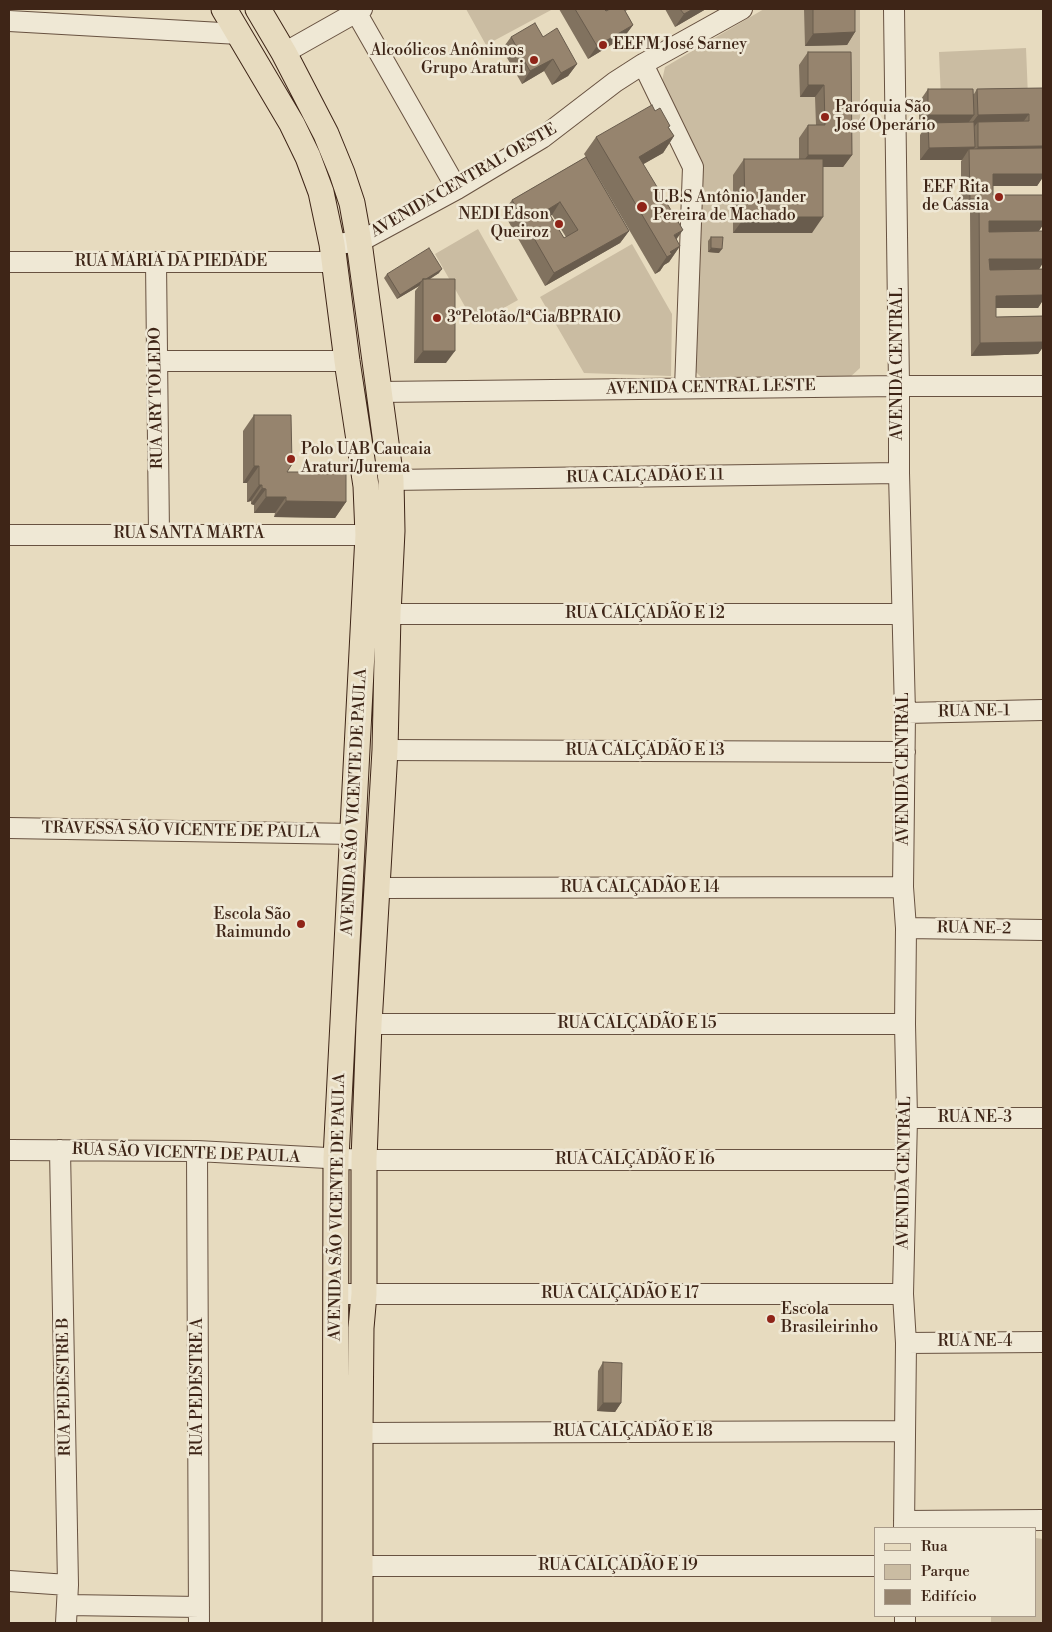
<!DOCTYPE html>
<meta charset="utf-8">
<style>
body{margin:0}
#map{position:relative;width:1052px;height:1632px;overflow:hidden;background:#e7dbbf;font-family:"Libre Bodoni",serif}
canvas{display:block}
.frame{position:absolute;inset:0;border:10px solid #3e2517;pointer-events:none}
.legend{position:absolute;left:874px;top:1527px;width:162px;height:90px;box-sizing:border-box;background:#efe8d5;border:1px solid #a89a89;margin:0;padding:6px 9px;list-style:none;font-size:15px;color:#3e2517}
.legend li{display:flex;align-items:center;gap:10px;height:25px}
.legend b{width:25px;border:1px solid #a89a89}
</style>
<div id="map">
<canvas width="1052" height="1632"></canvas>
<div class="frame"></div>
<ul class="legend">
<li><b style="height:6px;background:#e7dbbf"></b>Rua</li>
<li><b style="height:14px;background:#cabca2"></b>Parque</li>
<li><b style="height:14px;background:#96846e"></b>Edifício</li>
</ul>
</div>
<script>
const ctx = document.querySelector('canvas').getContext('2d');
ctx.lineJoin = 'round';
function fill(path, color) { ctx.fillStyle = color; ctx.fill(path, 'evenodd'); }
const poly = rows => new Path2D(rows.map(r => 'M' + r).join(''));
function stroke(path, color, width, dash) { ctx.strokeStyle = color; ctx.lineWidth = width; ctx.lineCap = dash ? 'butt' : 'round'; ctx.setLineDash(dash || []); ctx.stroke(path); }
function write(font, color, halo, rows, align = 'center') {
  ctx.font = font + ' "Libre Bodoni",serif'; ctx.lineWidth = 5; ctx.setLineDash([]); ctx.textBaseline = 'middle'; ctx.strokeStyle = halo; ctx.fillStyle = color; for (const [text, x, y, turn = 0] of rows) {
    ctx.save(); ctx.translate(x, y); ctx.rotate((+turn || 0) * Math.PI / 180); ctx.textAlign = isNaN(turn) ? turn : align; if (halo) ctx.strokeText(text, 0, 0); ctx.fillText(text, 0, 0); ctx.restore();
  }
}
fill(poly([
 [466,9,553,9,486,45],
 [764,9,860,9,860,368,849,378,705,381,694,370,701,161,662,81,665,67],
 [1026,48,1028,97,941,100,939,52],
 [478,229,518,300,475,324,435,254],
 [632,244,672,314,671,376,584,373,540,297],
 [1036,1538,1043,1539,1043,1623,991,1623,991,1616,1036,1616]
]), '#cabca2');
const minor = poly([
 [894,9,899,386,899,473,905,713,903,887,906,928,905,1024,907,1118,903,1294,906,1343,904,1528],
 [356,12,457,189],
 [9,21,239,34],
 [284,53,362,9],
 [643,64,693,167,685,388],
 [332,244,359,242,457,189,542,138,615,82,643,64,742,9],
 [9,262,334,262],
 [156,262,159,534],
 [157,361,347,361],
 [379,392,899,386,1043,386],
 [391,480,899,473],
 [9,535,368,535],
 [388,614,902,614],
 [905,713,1043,710],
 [385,750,905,752],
 [9,828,353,834],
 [377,888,903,887],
 [906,928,1043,930],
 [369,1024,905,1024],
 [907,1118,1043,1118],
 [9,1150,197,1151,364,1160,906,1160],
 [60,1150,68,1585,66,1623],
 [197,1151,199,1623],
 [336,1294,903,1294],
 [906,1343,1043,1342],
 [360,1433,905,1431],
 [904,1521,1043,1520],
 [360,1566,876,1566],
 [9,1581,68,1585],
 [67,1605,199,1607],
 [905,1616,905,1623]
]);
const major = poly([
 [224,9,292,124,308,157,321,192,332,244,347,361,366,486,368,535,336,1158,335,1623],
 [258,9,284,53,326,134,342,173,352,203,359,242,391,480,392,531,388,614,385,750,369,1024,364,1160,364,1294,361,1328,360,1433,360,1623]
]);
stroke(minor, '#685241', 22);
stroke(major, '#3e2517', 27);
stroke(minor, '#efe8d5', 20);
stroke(major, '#e7dbbf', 25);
fill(poly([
 [559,9,630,9,625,11,633,25,624,37,588,59],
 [665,9,706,9,675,27],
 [804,9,855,9,855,32,847,45,805,46],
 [511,37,543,37,577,64,568,76,552,85,544,71,522,84,502,49],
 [808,52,851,52,852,155,843,167,823,167,812,233,733,233,733,175,744,159,799,159,799,138,808,125,816,125,815,97,800,97,799,65],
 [1043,88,1043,177,1037,186,993,186,993,195,1043,225,1038,231,1039,269,1043,269,1043,300,1038,308,996,308,996,317,1043,316,1043,347,1038,354,971,356,970,211,961,212,961,161,962,160,920,160,920,135,925,127,919,127,919,102,928,89,974,94,977,89],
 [655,111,669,128,674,136,663,153,643,164,676,239,680,246,669,262,664,265,660,271,655,274,587,158,629,231,620,243,545,286,503,212,512,200,586,157,584,154,596,137],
 [550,215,552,215,566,237,564,238],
 [711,237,719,253,708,252,708,241],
 [439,273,430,279,446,363,414,363,415,291,419,286,397,299,384,278,387,274],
 [254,415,287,472,346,502,335,518,274,517,275,513,254,513,254,505,251,504,251,501,247,502,247,483,243,483,243,431],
 [603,1362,621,1403,615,1412,597,1411,598,1371]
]), '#81725f');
fill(poly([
 [693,9,706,9,675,27,684,14],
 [633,25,624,37,588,59,597,46],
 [855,32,847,45,805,46,813,34],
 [553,59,544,71,522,84,530,71],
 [577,64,568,76,552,85,561,73],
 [808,85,824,85,815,97,800,97],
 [1029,114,1020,126,978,122,974,127,969,127,978,115],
 [928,115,974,115,965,127,928,123,925,127,919,127],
 [674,136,663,153,628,173,639,157],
 [1043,146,1043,149,969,159,978,147],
 [975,147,969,155,969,149,962,160,920,160,929,148],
 [808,155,852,155,843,167,799,167],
 [993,174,1043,174,1043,177,1037,186,984,186],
 [970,199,979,199,970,211,961,212],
 [560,202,552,215,539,223,547,210],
 [745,217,823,217,812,233,733,233],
 [989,221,1043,221,1043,225,1037,234,980,234],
 [683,230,671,247,663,252,674,235],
 [629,231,620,243,545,286,554,273],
 [680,246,669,262,664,265,660,271,655,274,670,252],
 [711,248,722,249,719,253,708,252],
 [989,259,1043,259,1043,263,1038,271,981,272],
 [442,269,439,273,423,283,423,280],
 [422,281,419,286,397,299,400,295],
 [1043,295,1043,300,1038,308,988,308,996,296],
 [1043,342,1043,347,1038,354,971,356,980,343],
 [423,351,455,351,446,363,414,363],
 [254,466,259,466,247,483,243,483],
 [259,485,262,485,251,501,247,502],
 [262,488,266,489,254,505,251,504],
 [266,497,286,497,275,513,254,513],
 [286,501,346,502,335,518,274,517],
 [603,1403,621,1403,615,1412,597,1411]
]), '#695c4d');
const building = poly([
 [575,9,604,9,606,11,610,9,624,9,633,25,597,46,575,9],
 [680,9,693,9,684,14,680,9],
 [813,9,855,9,855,32,813,34,813,9],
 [535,23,543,37,557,28,577,64,561,73,553,59,530,71,511,37,535,23],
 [808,52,851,52,852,155,808,155,808,125,825,125,824,85,808,85,808,52],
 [1043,88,1043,146,978,147,978,122,1029,121,1029,114,978,115,977,89,1043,88],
 [928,89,973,89,974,115,928,115,928,89],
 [652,105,655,111,660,108,670,126,668,127,674,136,639,157,683,230,674,235,680,246,670,252,672,254,667,257,596,137,652,105],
 [974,122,975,147,929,148,928,123,974,122],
 [1043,148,1043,174,993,174,993,195,1043,195,1043,221,989,221,989,232,1043,231,1043,259,989,259,990,270,1043,269,1043,295,996,296,996,317,1043,316,1043,342,980,343,979,199,970,199,969,149,1043,148],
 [586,157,629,231,554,273,512,200,586,157],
 [560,202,578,230,564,238,547,210,560,202],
 [744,159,823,159,823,217,745,217,744,159],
 [711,237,723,237,722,249,711,248,711,237],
 [429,248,442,269,426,279,423,279,422,281,400,295,387,274,429,248],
 [423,279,455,279,455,351,423,351,423,279],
 [254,415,291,415,292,464,287,472,346,472,346,502,286,501,286,497,266,497,266,489,262,488,262,485,259,485,259,466,254,466,254,415],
 [603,1362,622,1363,621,1403,603,1403,603,1362]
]);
fill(building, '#96846e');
stroke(building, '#695c4d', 1);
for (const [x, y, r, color] of [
 [603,45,5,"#8f2418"],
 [534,60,5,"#8f2418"],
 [825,117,5,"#8f2418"],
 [999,197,5,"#8f2418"],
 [642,207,6,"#8f2418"],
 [559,224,5,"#8f2418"],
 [437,318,5,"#8f2418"],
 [291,459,5,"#8f2418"],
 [301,924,5,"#8f2418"],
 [771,1319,5,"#8f2418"]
]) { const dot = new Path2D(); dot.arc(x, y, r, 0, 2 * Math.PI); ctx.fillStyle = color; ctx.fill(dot); stroke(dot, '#efe8d5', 2); }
write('16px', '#3e2517', '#efe8d5', [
 ["EEFM José Sarney",613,45],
 ["Alcoólicos Anônimos",524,51,"right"],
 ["Grupo Araturi",524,69,"right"],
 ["Paróquia São",835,108],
 ["José Operário",835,126],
 ["EEF Rita",989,188,"right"],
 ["de Cássia",989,206,"right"],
 ["U.B.S Antônio Jander",653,198],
 ["Pereira de Machado",653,216],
 ["NEDI Edson",549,215,"right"],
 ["Queiroz",549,233,"right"],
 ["3ºPelotão/1ªCia/BPRAIO",447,318],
 ["Polo UAB Caucaia",301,450],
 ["Araturi/Jurema",301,468],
 ["Escola São",291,915,"right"],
 ["Raimundo",291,933,"right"],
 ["Escola",781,1310],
 ["Brasileirinho",781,1328]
], 'left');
write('16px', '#3e2517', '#efe8d5', [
 ["AVENIDA CENTRAL OESTE",464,181,-30],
 ["RUA MARIA DA PIEDADE",171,262],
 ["AVENIDA CENTRAL",898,364,-90],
 ["AVENIDA CENTRAL LESTE",711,388,-1],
 ["RUA ARY TOLEDO",157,398,-91],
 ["RUA CALÇADÃO E 11",645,477,-1],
 ["RUA SANTA MARTA",189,534],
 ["RUA CALÇADÃO E 12",645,614],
 ["RUA NE-1",974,712,-1],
 ["RUA CALÇADÃO E 13",645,751],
 ["AVENIDA CENTRAL",904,769,-90],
 ["AVENIDA SÃO VICENTE DE PAULA",355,802,-87],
 ["TRAVESSA SÃO VICENTE DE PAULA",181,831,1],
 ["RUA CALÇADÃO E 14",640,888],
 ["RUA NE-2",974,929,1],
 ["RUA CALÇADÃO E 15",637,1024],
 ["RUA NE-3",975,1118],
 ["RUA SÃO VICENTE DE PAULA",186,1154,2],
 ["RUA CALÇADÃO E 16",635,1160],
 ["AVENIDA CENTRAL",905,1173,-89],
 ["AVENIDA SÃO VICENTE DE PAULA",338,1207,-89],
 ["RUA CALÇADÃO E 17",620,1294],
 ["RUA NE-4",975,1342],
 ["RUA PEDESTRE B",65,1387,-91],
 ["RUA PEDESTRE A",198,1387,-90],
 ["RUA CALÇADÃO E 18",633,1432],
 ["RUA CALÇADÃO E 19",618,1566]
]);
</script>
